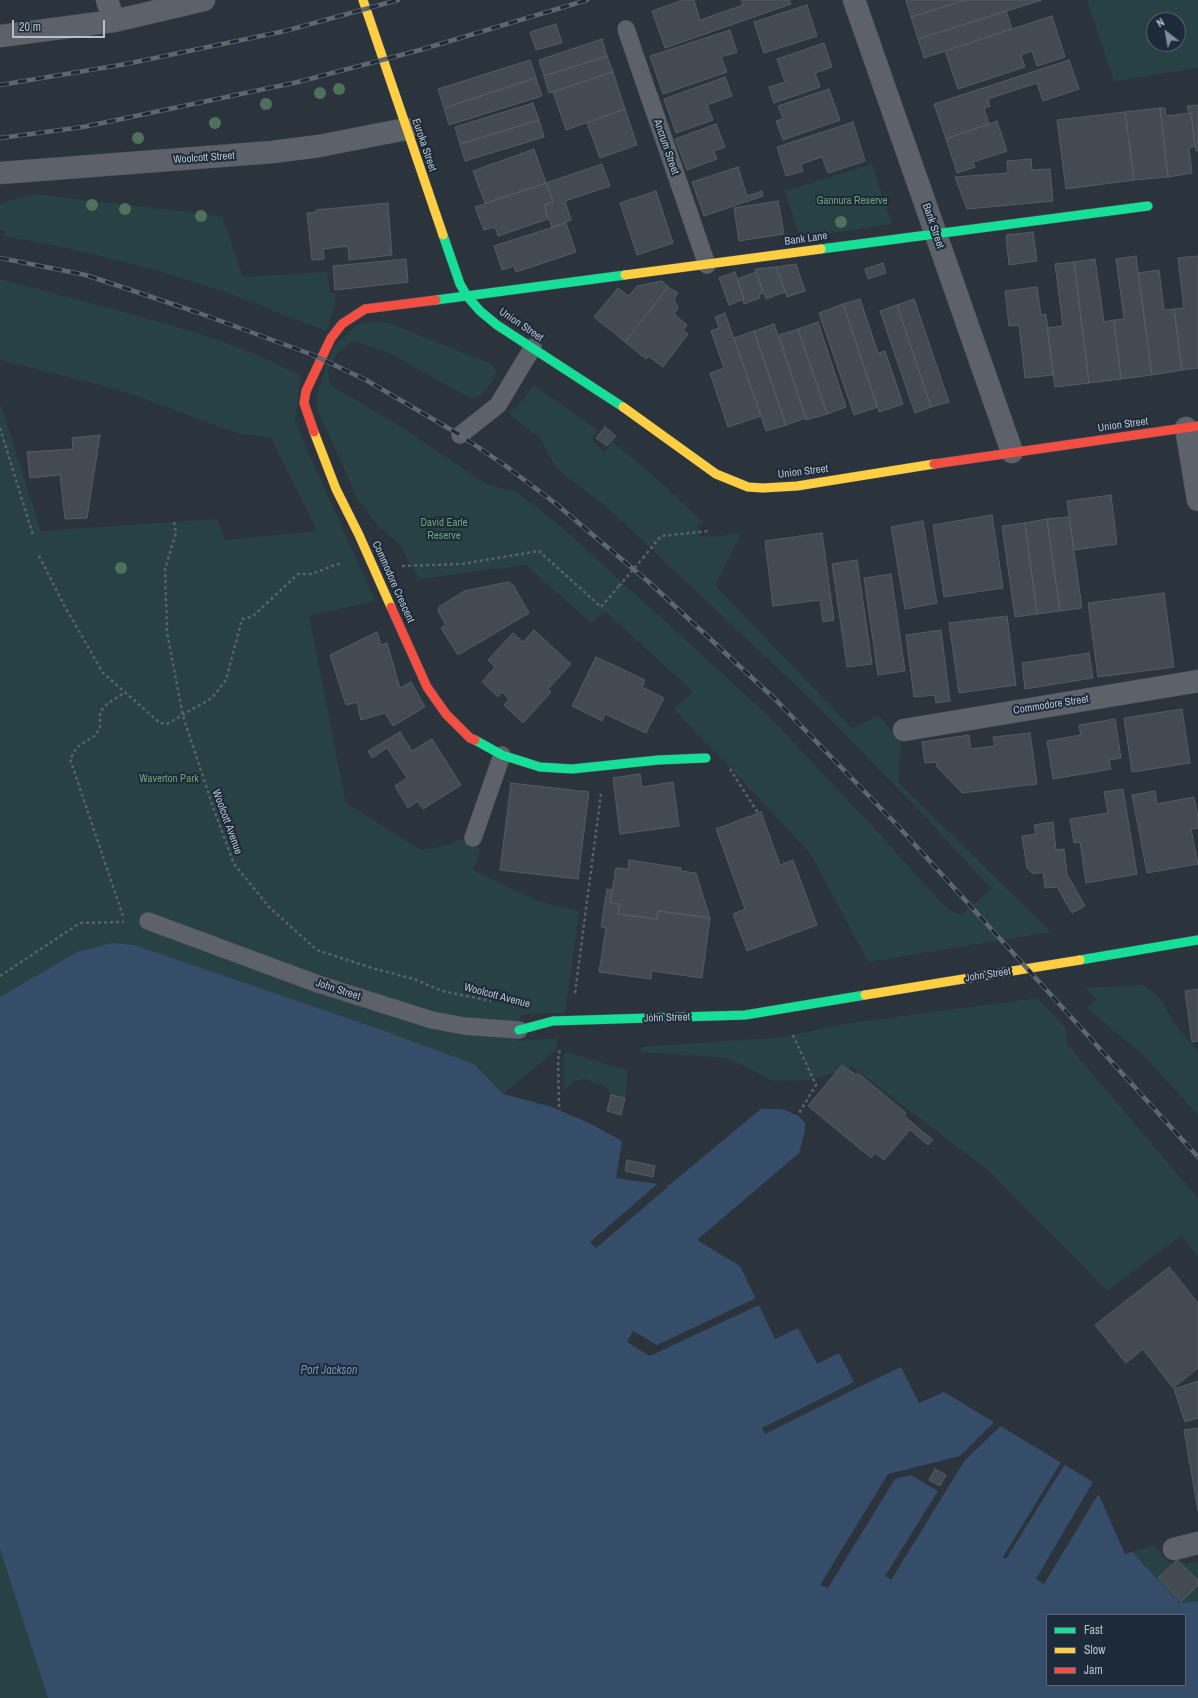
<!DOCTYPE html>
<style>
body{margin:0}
#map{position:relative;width:1198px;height:1698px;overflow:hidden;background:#2b343d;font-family:"Archivo Narrow",sans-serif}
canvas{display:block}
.legend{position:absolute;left:1046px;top:1614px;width:140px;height:72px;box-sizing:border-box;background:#1d2a39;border:1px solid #5a6674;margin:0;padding:5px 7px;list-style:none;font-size:12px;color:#b6c0cd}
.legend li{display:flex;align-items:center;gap:8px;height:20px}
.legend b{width:20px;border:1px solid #5a6674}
.north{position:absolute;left:1146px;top:12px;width:40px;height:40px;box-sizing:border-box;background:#1d2a39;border:1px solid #5a6674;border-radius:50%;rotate:329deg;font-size:11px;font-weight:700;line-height:16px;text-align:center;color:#b6c0cd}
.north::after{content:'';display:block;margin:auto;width:14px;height:18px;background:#858f9b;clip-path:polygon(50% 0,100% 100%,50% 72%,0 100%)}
.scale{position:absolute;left:12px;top:20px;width:93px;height:18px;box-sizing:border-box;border:2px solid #b6c0cd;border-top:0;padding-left:5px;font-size:12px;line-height:14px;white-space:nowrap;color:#b6c0cd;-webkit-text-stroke:3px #1d2a39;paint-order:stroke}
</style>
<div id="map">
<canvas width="1198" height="1698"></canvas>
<ul class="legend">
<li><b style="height:5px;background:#16e098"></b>Fast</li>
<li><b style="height:5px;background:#ffcf43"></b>Slow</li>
<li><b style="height:5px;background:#f24e42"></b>Jam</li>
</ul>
<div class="north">N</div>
<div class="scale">20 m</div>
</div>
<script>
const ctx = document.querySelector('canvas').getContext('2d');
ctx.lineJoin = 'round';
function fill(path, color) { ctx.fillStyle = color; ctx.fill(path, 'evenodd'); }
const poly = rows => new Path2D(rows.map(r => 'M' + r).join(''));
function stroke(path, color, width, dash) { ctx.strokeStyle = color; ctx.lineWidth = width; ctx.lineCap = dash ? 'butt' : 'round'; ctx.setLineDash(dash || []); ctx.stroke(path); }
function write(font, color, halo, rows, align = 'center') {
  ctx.font = font + ' "Archivo Narrow",sans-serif'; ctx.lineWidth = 4; ctx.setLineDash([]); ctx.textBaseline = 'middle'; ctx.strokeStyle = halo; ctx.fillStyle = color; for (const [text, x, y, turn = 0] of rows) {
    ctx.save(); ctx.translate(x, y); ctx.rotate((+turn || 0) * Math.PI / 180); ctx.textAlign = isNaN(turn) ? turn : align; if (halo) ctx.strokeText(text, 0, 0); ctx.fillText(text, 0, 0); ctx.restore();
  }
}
fill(poly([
 [1087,0,1198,0,1198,68,1114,81],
 [1154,20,1178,20,1178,44,1154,44],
 [872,164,892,224,800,238,785,191],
 [33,194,222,216,243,277,327,272,330,293,336,293,335,305,326,331,217,289,134,264,57,246,4,236,6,231,0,230,0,204],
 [0,279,153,320,203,335,243,349,301,375,295,422,375,601,309,616,346,803,421,850,453,844,456,839,481,848,473,870,538,901,579,911,565,1013,521,1014,516,1041,558,1038,555,1051,503,1094,474,1064,382,1030,77,952,0,997,0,402,41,531,217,519,225,540,317,531,270,437,240,434,120,390,0,360],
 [373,321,389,323,491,364,497,370,494,379,482,395,472,399,391,354,353,341,337,353,328,372,330,385,403,428,486,484,517,492,564,529,771,718,875,829,939,900,951,911,962,915,991,889,919,810,807,696,609,509,556,468,540,438,509,414,525,398,533,385,598,430,592,438,595,444,604,452,613,442,657,479,704,523,697,525,701,536,714,537,741,533,715,585,852,728,879,716,901,743,898,782,1051,932,868,962,812,856,728,765,697,734,674,709,693,692,605,611,591,623,526,565,419,579,400,545,378,526,357,498,318,411,316,395,334,346,357,325],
 [1143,985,1159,997,1176,1026,1198,1051,1198,1115,1143,1055,1087,1008,1096,999,1085,988],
 [1038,998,1065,1027,1067,1044,1198,1198,1198,1257,1181,1236,1107,1291,990,1172,853,1067,810,1080,772,1081,753,1070,726,1058,640,1052,642,1047,785,1037,843,1024],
 [564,1052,628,1070,625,1098,611,1095,605,1086,585,1079,574,1081,564,1091],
 [1154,1545,1169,1563,1198,1562,1198,1601,1180,1603,1132,1552],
 [0,1549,48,1698,0,1698]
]), '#274144');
fill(poly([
 [113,943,134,945,382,1030,474,1064,503,1094,552,1107,589,1123,622,1141,616,1178,658,1184,662,1180,668,1186,761,1109,782,1109,799,1116,805,1123,805,1131,799,1153,697,1240,740,1266,775,1339,798,1328,817,1364,839,1353,857,1388,901,1367,919,1403,944,1392,1093,1482,1125,1554,1132,1552,1180,1603,1198,1601,1198,1698,48,1698,0,1549,0,997,77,952],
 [1047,1615,1185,1615,1185,1685,1047,1685]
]), '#354d69');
fill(poly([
 [662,1180,668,1187,596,1248,590,1242],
 [756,1298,759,1305,650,1356,627,1342,633,1331,657,1345],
 [854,1382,857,1388,765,1434,762,1428],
 [994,1422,1001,1426,965,1460,891,1580,885,1576,938,1491,911,1475,895,1479,828,1588,820,1585,888,1474,960,1456],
 [1061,1462,1065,1464,1006,1559,1003,1557],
 [1093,1482,1099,1493,1044,1584,1036,1579]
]), '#2b343d');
const building = poly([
 [683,0,694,0,700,20,743,5,741,0,789,0,791,4,665,48,652,11,683,0],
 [906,0,966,0,911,17,906,0],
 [966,0,1042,0,918,39,911,17,966,0],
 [807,5,817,36,764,53,754,22,807,5],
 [1006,11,1012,29,924,58,918,39,1006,11],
 [1052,16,1065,57,1037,66,1032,51,1021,55,1025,67,958,89,945,51,1052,16],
 [556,24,562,43,536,50,530,32,556,24],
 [730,30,737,52,721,57,727,72,663,94,650,56,730,30],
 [602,39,607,56,544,76,539,60,602,39],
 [824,43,832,67,815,73,820,87,774,103,769,87,785,82,777,59,824,43],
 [607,56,613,72,549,93,544,76,607,56],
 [530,60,536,78,444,108,438,89,530,60],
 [1069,60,1079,89,1043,101,1037,83,988,99,990,106,984,108,989,124,946,139,934,104,1069,60],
 [613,72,625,109,566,130,553,92,613,72],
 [725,77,732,96,707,105,713,120,676,133,664,99,725,77],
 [536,78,542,96,449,125,444,108,536,78],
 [829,89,840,120,783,140,776,121,783,119,778,106,829,89],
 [533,103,539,120,460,144,455,127,533,103],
 [1198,105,1198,151,1196,151,1191,113,1189,114,1187,106,1198,105],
 [1160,108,1168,177,1134,180,1125,112,1160,108],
 [1160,108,1165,108,1166,116,1191,113,1195,146,1189,148,1192,173,1168,177,1160,108],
 [625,109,637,145,600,158,587,123,625,109],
 [1125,112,1134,180,1066,189,1057,120,1125,112],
 [539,120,544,137,465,161,460,144,539,120],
 [997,121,1007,151,973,162,975,167,957,173,946,139,997,121],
 [853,122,865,161,828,173,822,157,801,164,803,171,786,176,777,147,853,122],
 [716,124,725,147,714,151,717,159,687,170,675,139,716,124],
 [534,149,546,183,485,203,473,171,534,149],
 [1031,159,1032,170,1050,169,1053,201,967,209,955,177,1008,173,1007,161,1031,159],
 [602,164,610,186,565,201,571,220,552,227,544,205,553,202,546,183,602,164],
 [738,167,747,196,762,191,763,196,704,216,692,182,738,167],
 [546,183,553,202,544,205,548,219,498,236,495,227,484,230,475,207,546,183],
 [656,191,673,243,637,255,620,203,656,191],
 [778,201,784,234,739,241,734,208,778,201],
 [388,203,392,255,349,260,348,246,323,249,324,259,312,260,307,213,316,212,316,210,388,203],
 [566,223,576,252,516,272,514,266,502,270,494,246,566,223],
 [1033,232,1037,261,1009,265,1006,235,1033,232],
 [1136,256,1152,375,1121,379,1114,320,1124,319,1116,259,1136,256],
 [1198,256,1198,368,1182,370,1174,309,1184,308,1178,258,1198,256],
 [406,259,408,282,335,290,333,266,406,259],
 [1095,259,1104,322,1114,320,1121,379,1089,383,1074,262,1095,259],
 [1074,262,1089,383,1055,387,1047,328,1063,326,1055,264,1074,262],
 [883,263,886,273,868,279,865,269,883,263],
 [796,264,805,291,787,297,776,267,796,264],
 [776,267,785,292,766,299,755,269,776,267],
 [1159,270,1164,310,1174,309,1182,370,1152,375,1138,273,1159,270],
 [735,272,744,299,729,305,719,278,735,272],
 [756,272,763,293,759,295,760,298,744,304,743,300,744,299,737,279,756,272],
 [662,281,668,287,625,342,594,317,618,288,629,296,637,286,662,281],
 [668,287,678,293,674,299,678,308,674,314,687,325,683,331,688,334,663,367,648,356,646,359,625,342,668,287],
 [1037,287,1041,315,1046,314,1053,375,1025,378,1019,325,1009,326,1005,291,1037,287],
 [860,299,878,353,885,351,903,404,879,412,843,304,860,299],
 [914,299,949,402,931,407,897,305,914,299],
 [843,304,878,407,854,415,819,313,843,304],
 [897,305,931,407,915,413,880,311,897,305],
 [725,313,761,416,728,427,710,373,724,368,711,331,719,328,715,317,725,313],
 [818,322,846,407,827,414,798,329,818,322],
 [774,324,806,418,786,425,754,331,774,324],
 [798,329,827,414,806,420,779,335,798,329],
 [754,331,786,425,766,431,734,338,754,331],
 [605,427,616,436,607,446,596,438,605,427],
 [100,435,87,518,65,519,60,475,30,478,27,452,73,449,72,438,100,435],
 [1111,495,1117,544,1074,550,1067,501,1111,495],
 [992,515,1003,588,944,597,933,525,992,515],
 [1069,517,1082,608,1060,611,1047,519,1069,517],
 [1047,519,1060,611,1037,614,1025,523,1047,519],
 [923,521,937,603,905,609,891,527,923,521],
 [1025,523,1037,614,1015,617,1002,526,1025,523],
 [822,533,834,620,823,622,820,600,773,606,765,541,822,533],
 [857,560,872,664,847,667,832,564,857,560],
 [891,574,905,671,878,675,864,578,891,574],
 [508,582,513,585,529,613,458,655,441,628,446,625,438,611,439,607,464,591,508,582],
 [1164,593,1174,667,1098,677,1088,603,1164,593],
 [1007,616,1016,685,959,693,949,623,1007,616],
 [534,630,571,664,548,689,551,692,523,723,504,705,509,699,502,692,498,697,482,682,495,667,488,660,513,633,523,642,534,630],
 [941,630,950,701,936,703,935,695,914,697,906,635,941,630],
 [377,632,381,645,387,643,400,688,411,682,425,707,393,726,385,713,361,720,357,702,346,705,330,655,377,632],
 [1089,653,1093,678,1025,689,1022,663,1089,653],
 [596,657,645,680,642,687,664,698,646,733,605,714,602,721,572,706,596,657],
 [1182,709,1190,763,1132,772,1124,718,1182,709],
 [1115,719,1121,758,1109,760,1111,769,1053,779,1047,741,1081,735,1079,725,1115,719],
 [400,732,412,751,432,739,461,785,423,809,418,801,408,808,395,786,407,778,387,748,372,758,368,751,400,732],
 [1030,733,1037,784,962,793,937,767,936,762,925,763,922,742,969,735,971,749,995,746,993,737,1030,733],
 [640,774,642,787,673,782,679,826,620,834,613,778,640,774],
 [511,783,589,792,578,879,500,870,511,783],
 [1123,789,1137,874,1086,883,1080,842,1074,843,1070,819,1108,813,1104,792,1123,789],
 [1155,791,1157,804,1194,797,1198,817,1198,828,1191,829,1198,864,1147,873,1132,795,1155,791],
 [761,812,780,865,793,860,817,925,747,951,733,914,745,909,716,829,761,812],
 [1053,822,1056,850,1064,849,1067,874,1085,906,1072,913,1057,887,1045,888,1043,872,1033,874,1027,868,1022,836,1036,834,1034,825,1053,822],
 [629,860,681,868,681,871,696,873,710,918,658,911,657,919,618,914,620,904,610,903,616,868,628,869,629,860],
 [607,889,612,890,610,903,620,904,618,914,657,919,658,911,710,918,702,978,652,971,651,979,599,972,606,928,601,927,607,889],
 [1198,989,1198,1041,1192,1042,1185,991,1198,989],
 [842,1065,856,1075,858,1073,906,1113,904,1116,933,1140,928,1145,910,1130,884,1160,875,1153,871,1158,808,1106,842,1065],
 [611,1095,625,1098,621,1115,607,1111,611,1095],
 [627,1160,655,1166,653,1177,625,1171,627,1160],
 [1169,1267,1198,1303,1198,1368,1173,1388,1143,1349,1126,1363,1095,1325,1169,1267],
 [1198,1381,1198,1418,1185,1422,1174,1389,1198,1381],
 [1198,1428,1198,1511,1184,1430,1198,1428],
 [935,1469,946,1475,940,1486,929,1480,935,1469],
 [1177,1560,1198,1580,1198,1585,1181,1602,1158,1578,1177,1560]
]);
fill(building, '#434a52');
stroke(building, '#535b64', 1);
const lane = poly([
 [626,29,707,265],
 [460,435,498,405,533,347],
 [473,838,502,755],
 [148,921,318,984,432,1020,464,1026,519,1030]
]);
const street = poly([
 [107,0,114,21],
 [854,0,1012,452],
 [0,36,114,21,204,0],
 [0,173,273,152,319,146,406,129],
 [1186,428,1198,500],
 [904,730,1198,681],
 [1174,1549,1198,1543]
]);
const fast = poly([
 [443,235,460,284,467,296,480,311,497,325,623,407],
 [821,249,1148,206],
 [436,300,625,275],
 [475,740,502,755,540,767,572,769,658,760,706,758],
 [1080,960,1198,940],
 [519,1030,553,1021,745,1015,865,995]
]);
const slow = poly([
 [363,0,443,235],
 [625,275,821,249],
 [623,407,716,474,748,487,763,488,797,486,934,464],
 [314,432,336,489,359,535,391,607],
 [865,995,1080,960]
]);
const jam = poly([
 [314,432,304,403,306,391,331,338,342,324,365,309,436,300],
 [934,464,1198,426],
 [391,607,427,687,446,714,470,738,475,740]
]);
stroke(lane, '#4a5057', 18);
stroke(street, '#4a5057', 23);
stroke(fast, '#4a5057', 10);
stroke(slow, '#4a5057', 10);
stroke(jam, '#4a5057', 10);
stroke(poly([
 [0,428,33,535],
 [174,522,176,533,165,569,167,632,183,716,214,810,234,864,270,908,317,950,372,968,414,979,442,991,491,1001],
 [39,556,64,605,103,673,160,723,167,724,212,698,226,680,242,619,252,617,298,574,312,574,337,564,342,565],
 [643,558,661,536,709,531],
 [402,566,462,564,539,551,601,607,619,586],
 [730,769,758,813],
 [123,916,70,759,77,747,96,735,100,727,100,712,107,704,124,693],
 [0,976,80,923,124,922],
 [575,993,601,794],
 [793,1035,816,1085,799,1113],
 [559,1107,558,1060,560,1048]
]), '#5a6167', 2.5, [3, 3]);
stroke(lane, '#5d626a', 17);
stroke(street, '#5d626a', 22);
stroke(fast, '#16e098', 9);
stroke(slow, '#ffcf43', 9);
stroke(jam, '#f24e42', 9);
const rail = poly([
 [0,85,126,64,285,31,398,0],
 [0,138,83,127,298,82,420,50,587,0],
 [0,258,86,275,199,313,313,355,366,380,460,435,503,464,555,503,651,584,776,700,897,825,1198,1157]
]);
stroke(rail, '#60666e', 4.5);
stroke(rail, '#1d2a39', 3, [9]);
stroke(poly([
 [619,586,643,558]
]), '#5a6167', 2.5, [3, 3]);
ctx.fillStyle = '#4e705c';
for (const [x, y] of [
 [339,89],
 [320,93],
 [266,104],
 [215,123],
 [138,138],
 [92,205],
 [125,209],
 [201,216],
 [841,222],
 [121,568]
]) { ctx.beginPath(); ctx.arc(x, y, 6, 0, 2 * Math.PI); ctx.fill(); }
write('11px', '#b6c0cd', '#1d2a39', [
 ["Euroka Street",424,145,71],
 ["Ancrum Street",666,147,71],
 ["Woolcott Street",204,158,-4],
 ["Bank Street",933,226,71],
 ["Bank Lane",806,239,-8],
 ["Union Street",521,325,34],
 ["Union Street",1123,425,-8],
 ["Union Street",803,472,-7],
 ["Commodore Crescent",393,582,66],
 ["Commodore Street",1051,705,-9],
 ["Woolcott Avenue",227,822,70],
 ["John Street",988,975,-9],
 ["John Street",338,990,18],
 ["Woolcott Avenue",497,996,15],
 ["John Street",667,1018,-2]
]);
write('11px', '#6ba175', '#1d2a39', [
 ["Gannura Reserve",852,201],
 ["David Earle",444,523],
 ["Reserve",444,536],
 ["Waverton Park",169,779]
]);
write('italic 12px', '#7392b3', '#1d2a39', [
 ["Port Jackson",329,1371]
]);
</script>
